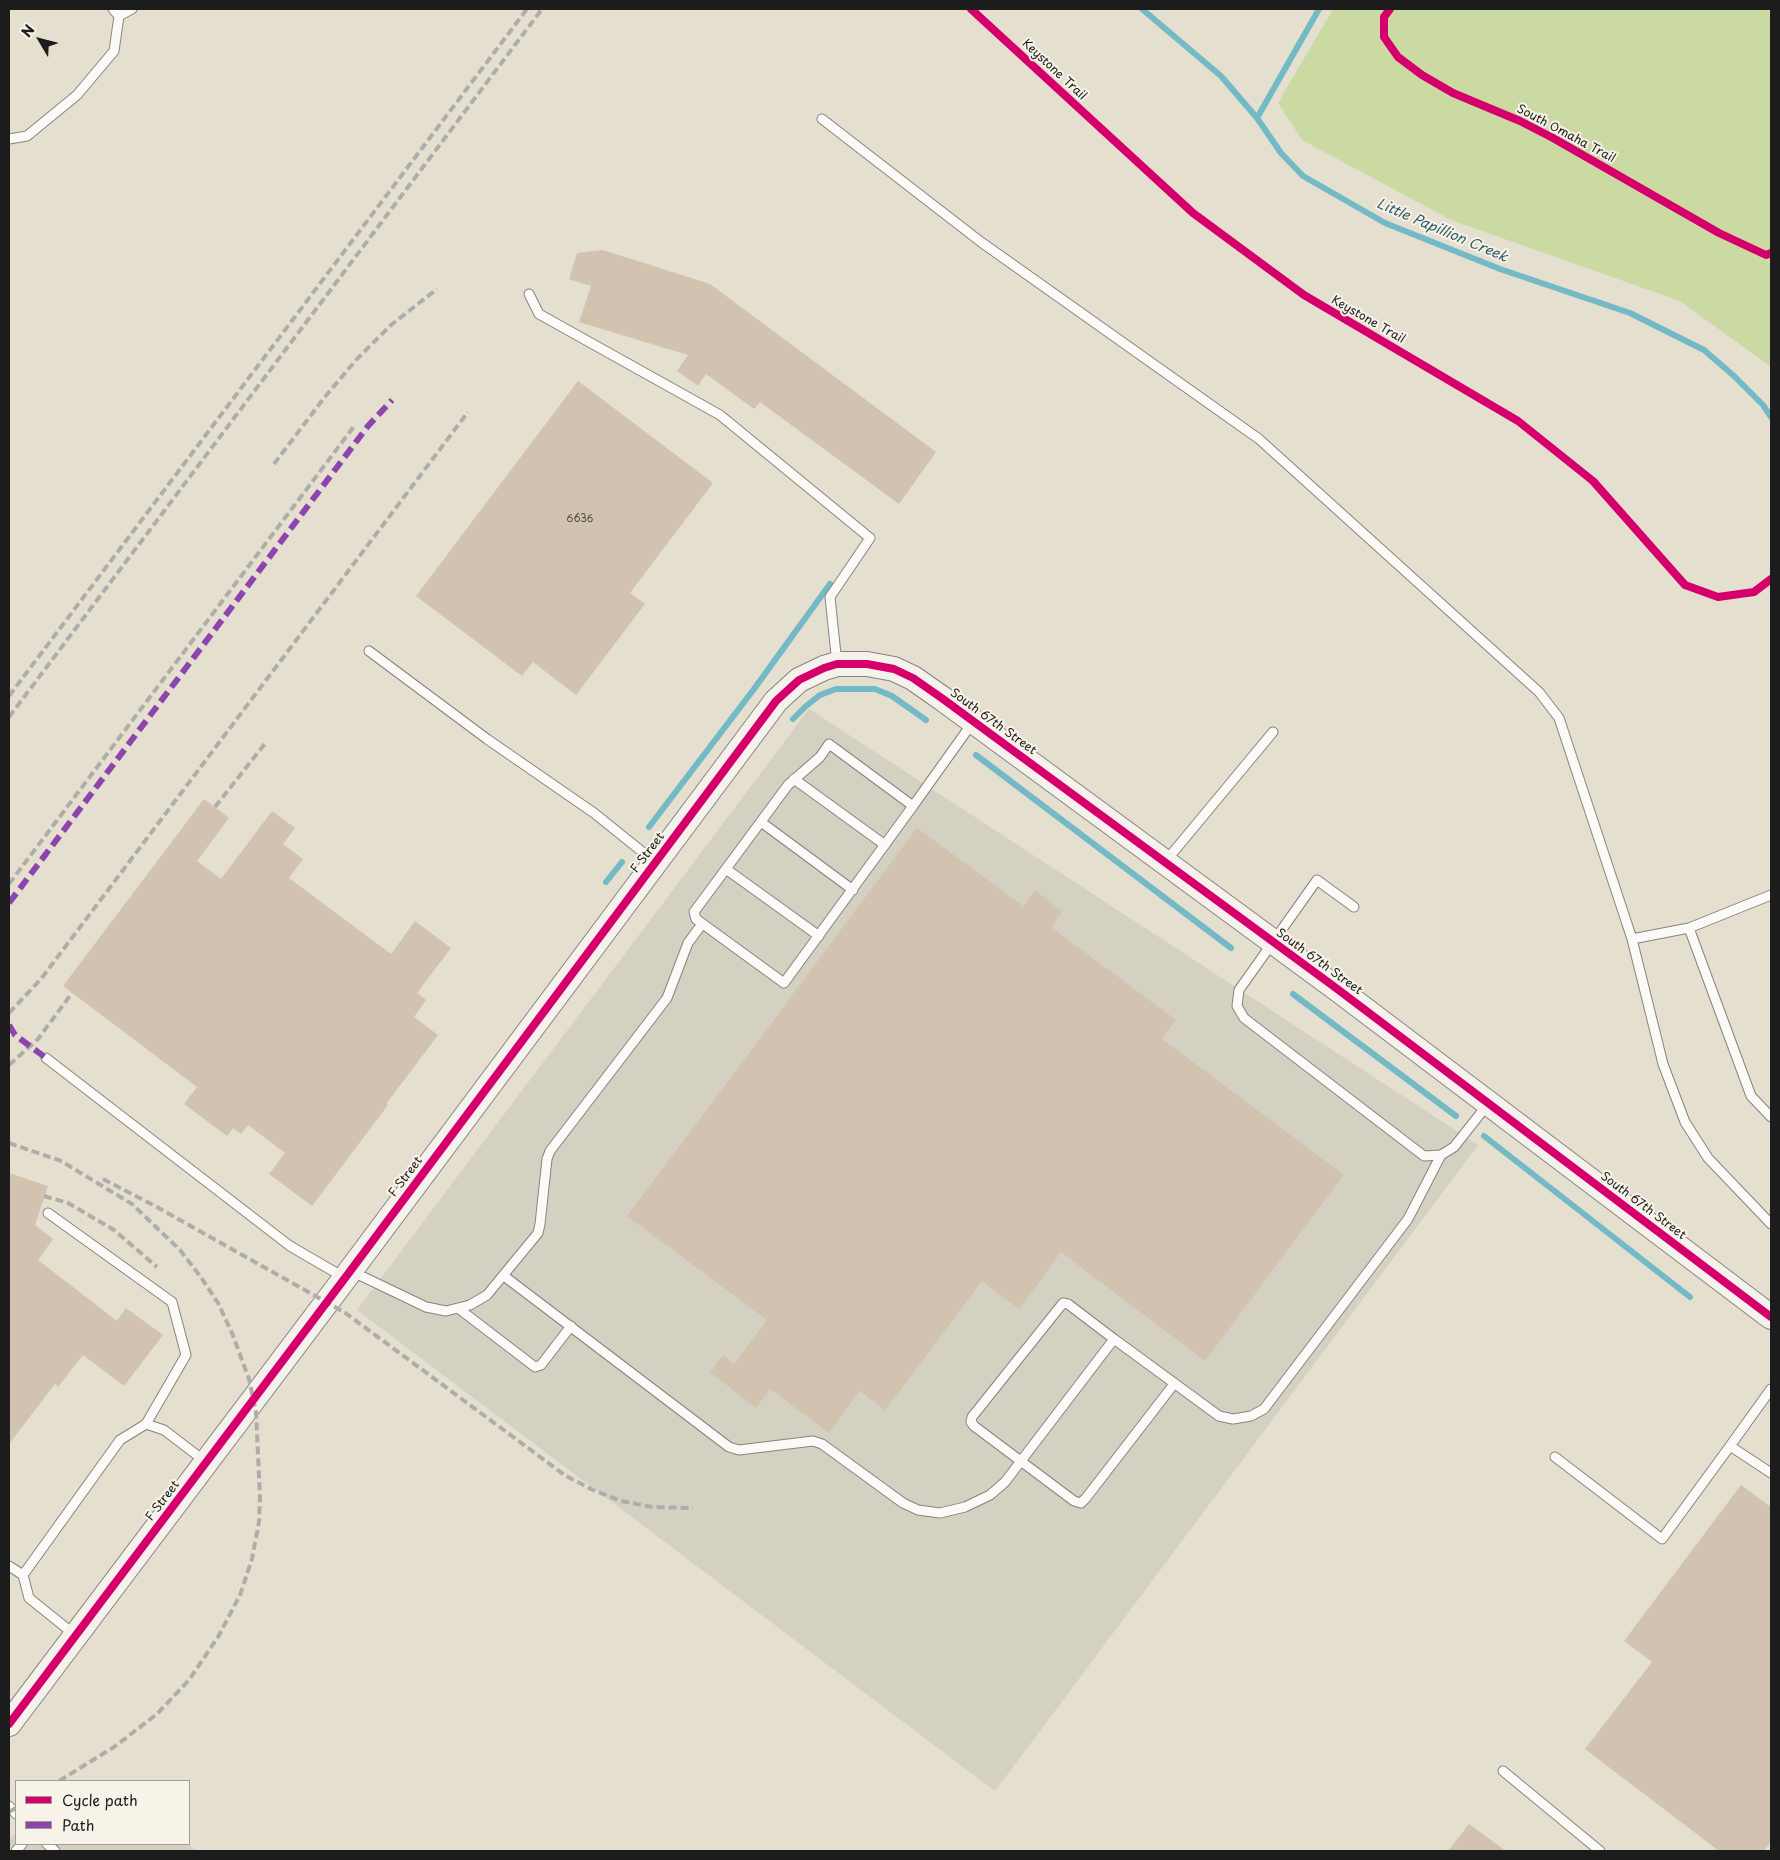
<!DOCTYPE html>
<style>
body{margin:0}
#map{position:relative;width:1780px;height:1860px;overflow:hidden;background:#e4dfcf;font-family:"Playpen Sans",sans-serif}
canvas{display:block}
.frame{position:absolute;inset:0;border:10px solid #1c1c1c;pointer-events:none}
.legend{position:absolute;left:15px;top:1780px;width:175px;height:65px;box-sizing:border-box;background:#f7f3e8;border:1px solid #9f9d96;margin:0;padding:6px 9px;list-style:none;font-size:15px;color:#1c1c1c}
.legend li{display:flex;align-items:center;gap:10px;height:25px}
.legend b{width:25px;border:1px solid #9f9d96}
.north{position:absolute;left:15px;top:15px;width:50px;height:50px;-webkit-text-stroke:4px #f7f3e8;paint-order:stroke;rotate:307deg;font-size:14px;font-weight:700;line-height:20px;text-align:center;color:#1c1c1c}
.north::after{content:'';display:block;margin:auto;width:18px;height:22px;background:#1c1c1c;clip-path:polygon(50% 0,100% 100%,50% 72%,0 100%)}
</style>
<div id="map">
<canvas width="1780" height="1860"></canvas>
<div class="frame"></div>
<ul class="legend">
<li><b style="height:6px;background:#d6006c"></b>Cycle path</li>
<li><b style="height:6px;background:#8e44ad"></b>Path</li>
</ul>
<div class="north">N</div>
</div>
<script>
const ctx = document.querySelector('canvas').getContext('2d');
ctx.lineJoin = 'round';
function fill(path, color) { ctx.fillStyle = color; ctx.fill(path, 'evenodd'); }
const poly = rows => new Path2D(rows.map(r => 'M' + r).join(''));
function stroke(path, color, width, dash) { ctx.strokeStyle = color; ctx.lineWidth = width; ctx.lineCap = dash ? 'butt' : 'round'; ctx.setLineDash(dash || []); ctx.stroke(path); }
function write(font, color, halo, rows, align = 'center') {
  ctx.font = font + ' "Playpen Sans",sans-serif'; ctx.lineWidth = 4; ctx.setLineDash([]); ctx.textBaseline = 'middle'; ctx.strokeStyle = halo; ctx.fillStyle = color; for (const [text, x, y, turn = 0] of rows) {
    ctx.save(); ctx.translate(x, y); ctx.rotate((+turn || 0) * Math.PI / 180); ctx.textAlign = isNaN(turn) ? turn : align; if (halo) ctx.strokeText(text, 0, 0); ctx.fillText(text, 0, 0); ctx.restore();
  }
}
fill(poly([
 [809,709,1478,1145,995,1791,357,1310],
 [16,1833,16,1844,187,1844,197,1851,9,1851,9,1839]
]), '#d4d0c2');
fill(poly([
 [1333,9,1771,9,1771,367,1680,301,1451,220,1302,140,1278,103]
]), '#cbdaa2');
stroke(poly([
 [1142,9,1221,76,1257,118,1281,153,1303,176,1385,223,1500,269,1630,313,1704,350,1734,376,1763,405,1771,417],
 [1257,118,1319,9],
 [793,719,806,706,820,695,836,689,875,689,892,696,926,720],
 [976,755,1231,948],
 [649,827,754,689,830,584],
 [606,882,622,862],
 [1293,994,1456,1116],
 [1484,1136,1690,1297]
]), '#73b9c6', 6);
fill(poly([
 [603,250,710,284,936,452,899,504,760,402,754,409,706,374,698,386,677,371,688,355,579,322,591,286,569,279,577,253],
 [578,381,713,483,630,593,645,604,576,695,533,662,522,676,416,596],
 [204,799,229,818,197,861,221,879,272,811,295,828,283,844,303,859,289,878,391,954,415,921,451,948,417,993,426,1000,414,1017,438,1035,386,1104,388,1105,312,1206,269,1174,285,1153,248,1125,241,1134,233,1128,227,1136,184,1104,197,1087,63,986],
 [917,828,1023,906,1035,890,1062,912,1051,927,1176,1020,1162,1039,1344,1175,1205,1361,1061,1252,1019,1309,982,1281,885,1410,860,1391,829,1433,770,1389,756,1408,710,1372,723,1355,734,1364,767,1320,627,1216],
 [9,1173,48,1186,35,1225,53,1239,38,1260,117,1321,126,1308,163,1335,124,1386,83,1355,58,1387,55,1384,9,1444],
 [1741,1485,1771,1507,1771,1841,1764,1851,1719,1851,1585,1749,1652,1662,1624,1641],
 [1469,1824,1506,1851,1448,1851]
]), '#d1c3af');
const lane = poly([
 [119,16,132,9],
 [822,119,981,242,1259,439,1539,692,1559,718,1632,939,1663,1064,1685,1122,1708,1158,1771,1224],
 [9,139,27,136,77,95,114,51,119,16,113,9],
 [529,294,539,314,720,415,870,538,830,597,837,664],
 [369,651,487,739,594,813,655,862],
 [794,779,885,845],
 [913,806,784,983,696,919,694,912,788,785,820,757,829,744,913,806,973,722],
 [761,822,853,890],
 [1165,862,1273,732],
 [726,869,819,936],
 [1771,895,1689,928,1751,1096,1771,1117],
 [1354,907,1317,880,1239,990,1237,1006,1244,1018,1424,1156,1441,1155,1454,1147,1488,1104],
 [1632,939,1689,928],
 [46,1058,290,1246,345,1278],
 [48,1213,172,1302,186,1355,146,1424],
 [353,1272,426,1307,446,1311,470,1305,487,1295,538,1233,540,1224,547,1159,550,1151,667,998,688,943,702,924],
 [504,1276,729,1447,739,1450,813,1441,822,1444,903,1503,918,1510,940,1513,965,1507,990,1495,1005,1482,1114,1339,1219,1416,1233,1419,1251,1416,1264,1409,1408,1219,1441,1155],
 [458,1308,535,1367,541,1365,571,1326],
 [1114,1339,1068,1304,1063,1303,972,1417,971,1422,974,1426,1074,1501,1081,1503,1086,1498,1174,1384],
 [1771,1389,1730,1446,1771,1473],
 [1555,1457,1662,1539,1730,1446],
 [9,1566,23,1575],
 [75,1635,29,1598,23,1575,120,1440,146,1424,164,1430,206,1462],
 [1503,1771,1600,1851],
 [9,1806,16,1814],
 [47,1844,55,1851],
 [16,1851,22,1844]
]);
const secondary = poly([
 [9,1724,345,1278,776,701,799,680,824,668,837,664,867,664,894,669,913,678,943,699,1336,988,1771,1317]
]);
stroke(lane, '#86847c', 11);
stroke(secondary, '#86847c', 26);
stroke(lane, '#fbfaf8', 9);
stroke(secondary, '#f5f2ed', 24);
stroke(poly([
 [274,464,324,398,356,360,391,325,437,289],
 [9,696,527,9],
 [9,717,542,9],
 [215,807,267,741],
 [9,884,355,425],
 [9,1013,41,979,468,412],
 [9,1065,38,1039,72,993],
 [9,1143,61,1161,132,1204,180,1250,200,1276,218,1303,232,1333,249,1379,256,1412,260,1497,259,1522,252,1559,240,1595,218,1637,189,1680,157,1714,114,1747,59,1781],
 [103,1179,155,1206,344,1312,566,1476,593,1490,621,1501,652,1507,693,1508],
 [44,1196,68,1203,114,1230,157,1267],
 [9,1812,16,1808]
]), '#aeadaa', 4, [8, 4]);
stroke(poly([
 [9,903,368,426,392,400],
 [9,1025,15,1035,46,1058]
]), '#8e44ad', 6, [12, 6]);
stroke(poly([
 [971,9,1193,213,1304,295,1518,421,1593,481,1685,585,1718,597,1754,592,1771,579],
 [1390,9,1384,17,1384,37,1398,57,1422,75,1453,93,1520,121,1553,138,1719,233,1766,255,1771,253],
 [9,1724,345,1278,776,701,799,680,824,668,837,664,867,664,894,669,913,678,943,699,1336,988,1771,1317]
]), '#d6006c', 8);
write('10px', '#494641', null, [
 ["6636",580,519]
]);
write('12px', '#1c1c1c', '#f7f3e8', [
 ["Keystone Trail",1054,70,43],
 ["South Omaha Trail",1566,134,28],
 ["Keystone Trail",1368,320,30],
 ["South 67th Street",993,722,36],
 ["F Street",648,853,-53],
 ["South 67th Street",1319,962,36],
 ["F Street",406,1177,-53],
 ["South 67th Street",1643,1206,37],
 ["F Street",163,1501,-53]
]);
write('italic 14px', '#2d5b67', '#f7f3e8', [
 ["Little Papillion Creek",1442,231,23]
]);
</script>
